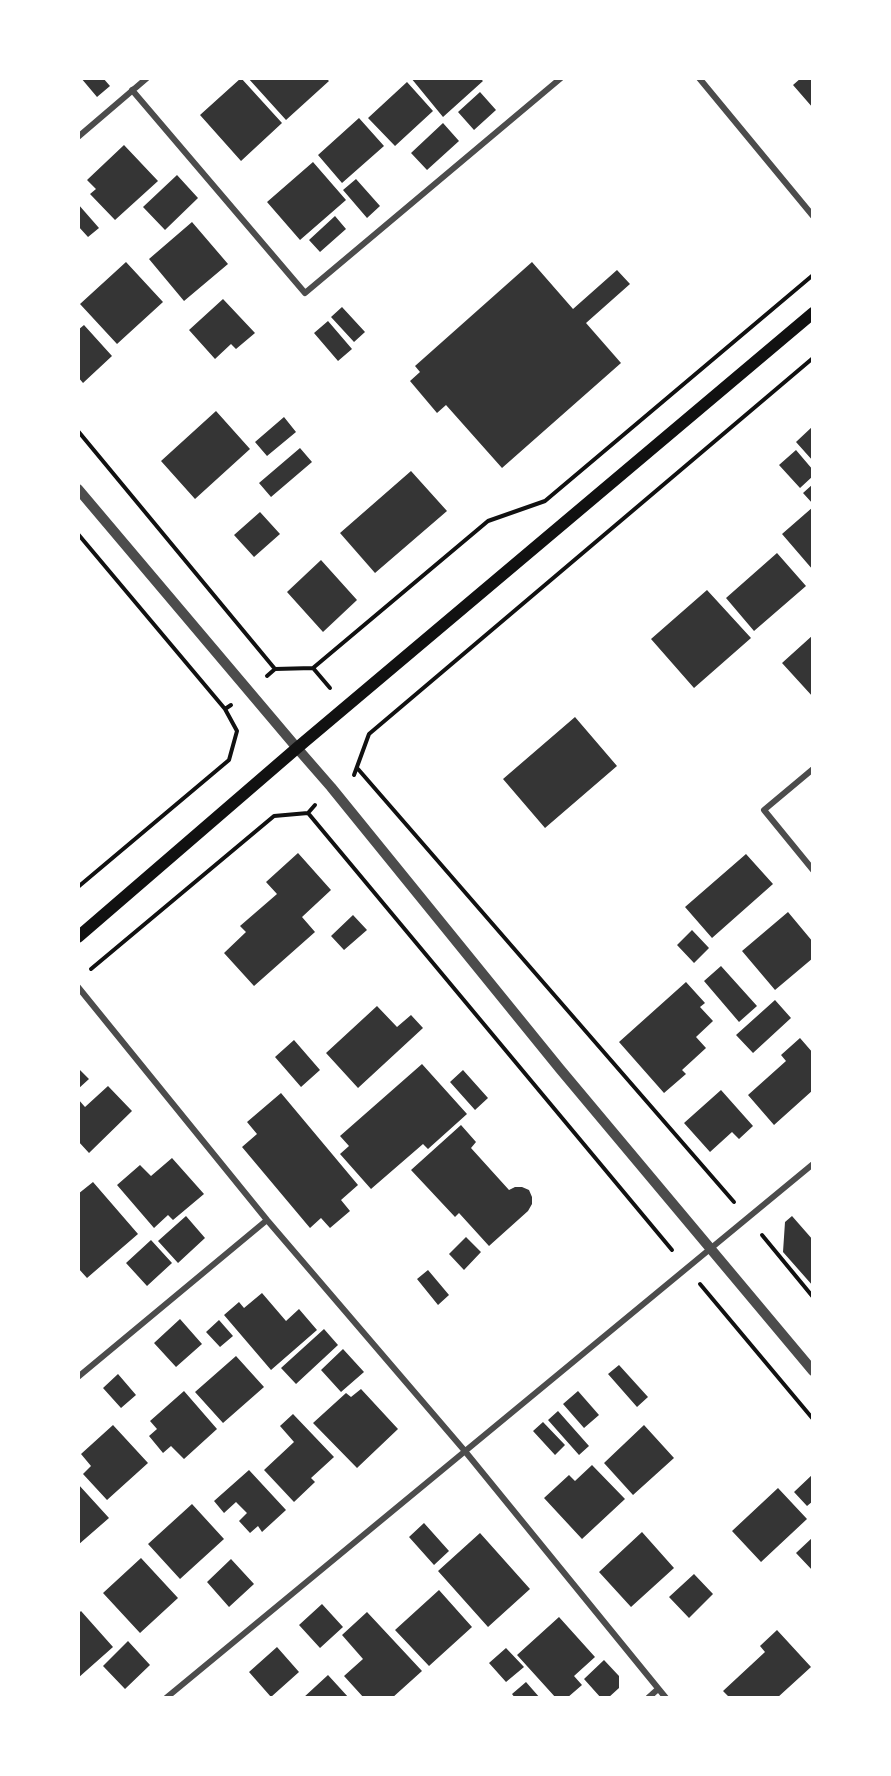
<!DOCTYPE html>
<style>
body{margin:0}
#map{position:relative;width:891px;height:1776px;overflow:hidden;background:#fff;font-family:Lora,serif}
canvas{display:block}
.frame{position:absolute;inset:0;border:80px solid #fff;pointer-events:none}
</style>
<div id="map">
<canvas width="891" height="1776"></canvas>
<div class="frame"></div>
</div>
<script>
const ctx = document.querySelector('canvas').getContext('2d');
ctx.lineJoin = 'round';
function fill(path, color) { ctx.fillStyle = color; ctx.fill(path, 'evenodd'); }
const poly = rows => new Path2D(rows.map(r => 'M' + r).join(''));
function stroke(path, color, width, dash) { ctx.strokeStyle = color; ctx.lineWidth = width; ctx.lineCap = dash ? 'butt' : 'round'; ctx.setLineDash(dash || []); ctx.stroke(path); }
fill(poly([
 [81,78,103,78,110,86,97,97],
 [241,78,282,123,241,161,200,115],
 [248,78,326,78,329,81,286,120],
 [411,78,480,78,483,81,443,117],
 [801,78,813,78,813,108,793,85],
 [407,82,433,111,395,146,368,118],
 [480,92,496,110,474,130,458,112],
 [359,118,384,146,342,183,318,155],
 [443,123,459,141,427,170,411,153],
 [124,145,158,181,115,220,90,194,96,189,87,180],
 [313,162,346,200,300,240,267,202],
 [177,175,198,198,165,230,143,207],
 [356,179,380,206,367,218,343,190],
 [78,204,99,228,88,237,78,226],
 [335,216,346,229,320,252,309,240],
 [192,222,228,264,184,301,149,259],
 [126,262,163,302,117,344,80,304],
 [532,262,573,309,617,270,630,284,586,323,621,363,502,468,446,405,437,413,410,381,420,372,415,366],
 [223,299,255,333,236,349,231,344,215,359,189,330],
 [342,307,365,332,354,342,331,317],
 [328,321,352,349,338,361,314,333],
 [84,325,112,356,83,383,78,377,78,330],
 [216,411,250,449,195,499,161,461],
 [284,417,296,432,267,456,255,442],
 [813,426,813,461,796,442],
 [300,448,312,462,271,497,259,483],
 [796,450,813,470,813,476,800,488,779,465],
 [411,471,447,511,375,573,340,533],
 [813,484,813,504,803,493],
 [813,507,813,570,782,534],
 [260,512,280,534,254,557,234,535],
 [777,553,806,586,754,631,726,598],
 [321,560,357,600,323,632,287,592],
 [707,590,751,638,694,688,651,639],
 [813,635,813,697,782,663],
 [575,717,617,766,545,828,503,779],
 [298,853,331,890,302,917,315,932,254,986,224,953,246,932,240,926,277,894,266,882],
 [746,854,773,884,712,938,685,907],
 [788,912,813,942,813,958,775,990,742,951],
 [353,915,367,930,344,950,331,936],
 [692,930,709,948,694,963,677,945],
 [721,966,757,1006,739,1022,704,981],
 [686,982,705,1003,700,1007,713,1021,696,1037,706,1048,682,1070,686,1074,664,1093,619,1042],
 [775,1000,791,1018,753,1053,736,1035],
 [377,1006,397,1027,411,1015,423,1028,358,1088,326,1053],
 [800,1038,813,1053,813,1090,774,1125,748,1095,786,1061,781,1055],
 [294,1040,320,1070,301,1087,275,1057],
 [422,1064,467,1114,428,1149,423,1144,371,1189,340,1154,349,1146,340,1136],
 [78,1068,89,1079,78,1089],
 [463,1070,488,1098,475,1110,450,1082],
 [108,1086,132,1111,89,1153,78,1141,78,1099,85,1107],
 [721,1090,753,1126,739,1139,732,1132,710,1152,684,1123],
 [281,1093,358,1185,341,1200,350,1211,330,1228,321,1218,310,1228,242,1147,257,1134,247,1122],
 [461,1125,476,1142,471,1148,509,1190,515,1187,522,1187,529,1190,532,1197,532,1204,528,1211,489,1246,459,1213,455,1217,411,1170],
 [172,1158,204,1194,173,1220,168,1215,154,1228,117,1185,140,1165,151,1176],
 [93,1182,138,1234,87,1278,78,1268,78,1194],
 [186,1216,205,1238,178,1263,158,1241],
 [792,1216,813,1240,813,1286,783,1252,785,1222],
 [466,1237,481,1252,464,1270,449,1254],
 [151,1240,172,1263,147,1286,126,1263],
 [428,1270,449,1295,438,1305,417,1279],
 [262,1293,286,1321,299,1309,317,1330,271,1370,224,1315,239,1302,244,1308],
 [180,1319,202,1344,176,1367,154,1343],
 [219,1320,233,1336,220,1347,206,1332],
 [324,1329,338,1345,296,1384,281,1368],
 [343,1349,364,1372,341,1392,321,1370],
 [236,1356,264,1387,223,1423,195,1392],
 [619,1365,648,1397,637,1407,608,1374],
 [118,1374,136,1395,121,1408,103,1388],
 [361,1389,398,1429,357,1468,313,1423,346,1393,351,1397],
 [184,1391,217,1429,184,1459,171,1446,163,1453,149,1436,157,1429,150,1421],
 [578,1391,599,1415,584,1428,563,1404],
 [558,1411,589,1446,579,1455,548,1420],
 [293,1414,334,1457,311,1478,315,1482,294,1502,264,1470,294,1442,280,1426],
 [543,1422,565,1445,555,1455,533,1431],
 [113,1425,148,1463,107,1500,83,1474,91,1466,81,1454],
 [644,1425,674,1458,633,1495,604,1463],
 [592,1465,625,1499,582,1539,544,1498,569,1475,575,1481],
 [249,1470,286,1510,262,1532,258,1526,250,1533,239,1521,247,1513,236,1502,224,1513,214,1501],
 [813,1474,813,1501,807,1506,794,1492],
 [78,1484,109,1518,78,1545],
 [778,1488,807,1519,761,1562,732,1531],
 [192,1504,224,1539,180,1579,148,1544],
 [424,1523,449,1551,434,1565,409,1537],
 [642,1532,674,1568,631,1607,599,1572],
 [480,1533,530,1589,488,1627,438,1571],
 [813,1537,813,1571,796,1553],
 [141,1558,178,1598,140,1633,103,1593],
 [231,1559,254,1584,229,1607,207,1582],
 [694,1574,713,1594,689,1618,669,1597],
 [439,1590,472,1627,429,1666,395,1630],
 [322,1604,343,1627,320,1648,299,1625],
 [81,1611,113,1647,78,1678,78,1614],
 [367,1612,422,1671,392,1698,364,1698,344,1676,363,1659,342,1635],
 [559,1617,595,1657,574,1676,582,1685,567,1698,556,1698,517,1655],
 [777,1630,811,1667,777,1698,730,1698,723,1691,765,1652,760,1646],
 [128,1641,150,1665,125,1689,103,1666],
 [277,1647,299,1672,271,1697,249,1672],
 [506,1648,524,1667,506,1682,489,1663],
 [604,1660,619,1676,619,1688,608,1698,601,1698,584,1679],
 [328,1675,349,1698,303,1698],
 [526,1682,540,1698,515,1698,512,1694]
]), '#353535');
stroke(poly([
 [78,431,275,669],
 [78,534,225,709],
 [313,668,330,688],
 [267,676,275,669,313,668,488,521,545,501,813,275],
 [358,769,734,1202],
 [354,775,369,734,813,358],
 [308,813,672,1250],
 [78,887,229,760,237,731,225,709,231,705],
 [91,969,274,816,308,813,315,805],
 [762,1235,813,1297],
 [700,1284,813,1419]
]), '#111', 4);
stroke(poly([
 [699,78,813,216],
 [132,90,305,293,561,78],
 [78,137,147,78],
 [813,769,764,810,813,870],
 [78,987,267,1220,464,1450,666,1698],
 [78,1377,267,1220],
 [166,1698,813,1164],
 [648,1698,658,1689]
]), '#4c4c4c', 6);
stroke(poly([
 [78,489,297,748,331,787,560,1069,813,1371]
]), '#4c4c4c', 10);
stroke(poly([
 [78,937,297,748,813,313]
]), '#111', 12);
</script>
